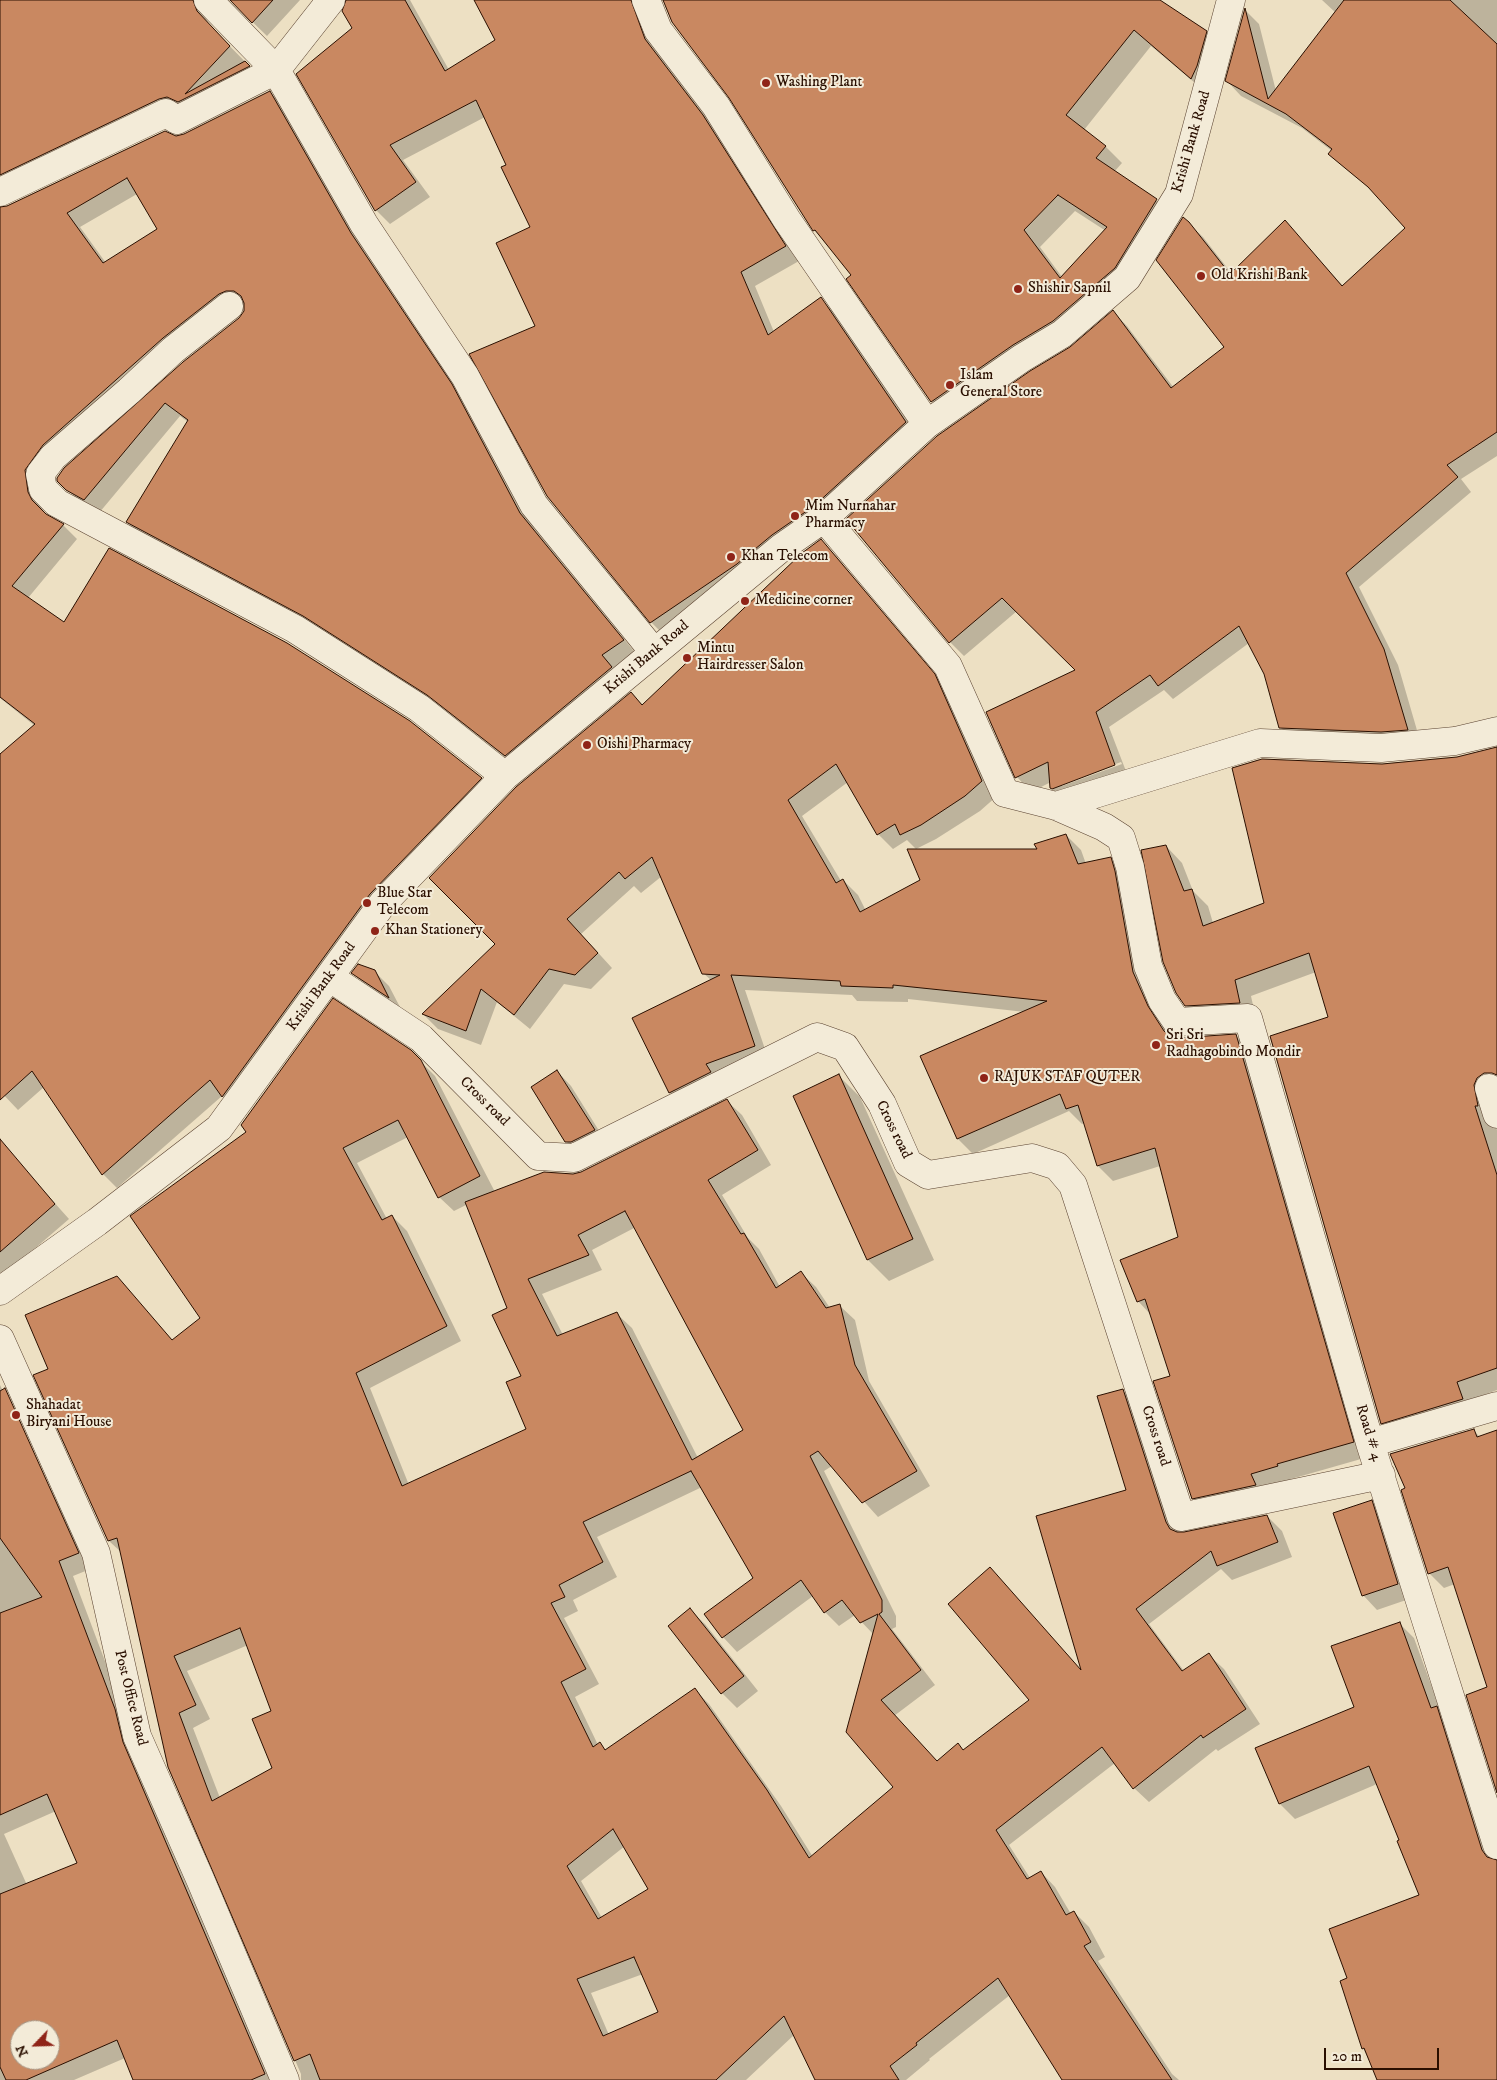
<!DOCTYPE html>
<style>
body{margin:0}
#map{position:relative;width:1497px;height:2080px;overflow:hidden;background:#ede0c3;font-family:"IM FELL DW Pica",serif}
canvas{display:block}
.north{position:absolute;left:10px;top:2020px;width:50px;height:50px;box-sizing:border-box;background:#f3ebd8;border:1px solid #a39382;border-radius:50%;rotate:246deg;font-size:14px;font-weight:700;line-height:20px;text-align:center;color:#2a0f00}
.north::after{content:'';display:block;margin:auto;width:18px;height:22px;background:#8f2418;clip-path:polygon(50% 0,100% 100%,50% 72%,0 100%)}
.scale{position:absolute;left:1324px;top:2048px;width:115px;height:22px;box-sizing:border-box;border:2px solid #2a0f00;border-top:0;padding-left:6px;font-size:15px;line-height:18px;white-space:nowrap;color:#2a0f00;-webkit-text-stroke:4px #f3ebd8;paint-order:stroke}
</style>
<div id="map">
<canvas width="1497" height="2080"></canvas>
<div class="north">N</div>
<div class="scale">20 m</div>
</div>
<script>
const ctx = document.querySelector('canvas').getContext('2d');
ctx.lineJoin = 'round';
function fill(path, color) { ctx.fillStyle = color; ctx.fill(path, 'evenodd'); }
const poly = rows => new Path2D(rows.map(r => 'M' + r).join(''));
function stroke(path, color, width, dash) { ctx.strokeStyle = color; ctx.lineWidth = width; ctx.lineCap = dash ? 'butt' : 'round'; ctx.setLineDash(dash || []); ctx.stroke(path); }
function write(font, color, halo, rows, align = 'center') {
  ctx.font = font + ' "IM FELL DW Pica",serif'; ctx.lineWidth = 4; ctx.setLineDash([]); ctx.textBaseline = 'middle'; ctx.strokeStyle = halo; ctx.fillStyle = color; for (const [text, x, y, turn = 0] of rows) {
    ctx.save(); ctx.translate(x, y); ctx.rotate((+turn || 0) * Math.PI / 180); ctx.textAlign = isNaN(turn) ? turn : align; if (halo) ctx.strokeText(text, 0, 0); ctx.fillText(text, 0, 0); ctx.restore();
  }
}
fill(poly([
 [0,0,216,0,206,11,206,18,210,26,263,80,0,200],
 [230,0,300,0,267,36],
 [356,0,410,0,449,70,496,40,475,0,644,0,658,52,717,131,799,261,755,286,774,332,821,299,835,313,920,437,665,636,651,622,537,327,532,228,508,165,485,117,403,160,430,197,390,224,376,210],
 [664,0,1158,0,1206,32,1222,49,1208,94,1151,46,1084,130,1106,147,1122,163,1114,172,1156,200,1173,217,1131,284,948,418,932,401,848,279,853,275,814,230,730,97],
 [1075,211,1106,231,1062,277,1040,247],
 [1322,0,1497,0,1497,456,1461,479,1471,492,1359,587,1398,665,1421,744,1295,742,1281,728,1265,674,1249,643,1173,699,1164,690,1109,727,1129,779,1066,802,1051,788,1051,782,1031,792,1017,777,988,713,1077,670,1017,611,964,656,950,642,1071,348,1113,312,1127,326,1174,388,1226,347,1188,223,1203,237,1232,274,1285,222,1343,286,1407,229,1378,196,1330,154,1332,151,1302,128,1241,96,1227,81,1246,11,1259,24,1276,91,1336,13],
 [1121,762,1122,764,1062,786,1062,784],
 [270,92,284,106,465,399,534,528,637,655,520,769,443,709,319,630,141,536,127,522,188,422,180,416,99,513,82,504,59,481,240,319,245,312,245,305,241,304,38,485,41,507,46,515,63,525,77,539,28,598,65,624,481,779,495,792,384,908,237,1110,222,1096,117,1188,103,1174,44,1087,18,1110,0,1091,0,756,35,726,0,698,0,208,7,207,176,137,184,135],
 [137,194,158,230,106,263,80,227],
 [821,541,836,556,949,691,997,796,980,811,936,839,916,849,907,840,893,849,878,834,848,782,802,816,841,881,843,880,858,895,866,911,1039,851,1066,835,1081,850,1086,864,1110,858,1125,873,1162,1022,1172,1038,1236,1036,1251,1051,1368,1457,1291,1479,1292,1481,1208,1513,1193,1498,1171,1377,1151,1315,1138,1301,1180,1238,1160,1166,1113,1181,1098,1166,1084,1123,1082,1124,1069,1111,973,1154,958,1139,1025,1012,908,999,908,1002,857,1001,852,995,745,990,769,1061,685,1108,670,1093,634,1018,711,980,703,973,662,876,641,893,634,886,581,934,612,968,591,989,564,984,530,1029,497,1002,481,1045,438,1029,423,1014,497,944,631,694,643,705],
 [1497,748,1497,1052,1481,1051,1493,1095,1490,1110,1497,1130,1497,1390,1473,1399,1398,1439,1382,1423,1330,1018,1316,972,1251,996,1256,1019,1202,1022,1186,1005,1166,846,1182,863,1193,891,1208,906,1213,923,1265,904,1382,765,1457,758],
 [374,971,389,986,401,1009,367,987,353,973],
 [410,1051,435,1076,495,1192,581,1173,727,1101,742,1115,771,1165,722,1195,748,1238,759,1249,780,1287,801,1273,816,1287,830,1308,840,1306,855,1320,869,1381,930,1486,878,1517,832,1466,824,1471,896,1616,896,1627,892,1629,935,1685,894,1716,937,1762,958,1745,964,1751,1083,1672,1127,1491,1122,1390,1137,1405,1179,1533,1267,1516,1282,1531,1292,1557,1232,1580,1221,1569,1149,1624,1184,1671,1209,1655,1224,1669,1260,1724,1218,1751,1216,1749,1149,1802,1134,1788,1115,1763,1009,1845,1030,1878,1041,1872,1055,1887,1071,1914,1074,1912,1089,1927,1105,1957,1098,1961,1172,2074,1179,2080,1064,2080,1010,1995,929,2059,930,2060,906,2080,817,2080,794,2035,746,2080,301,2080,301,2074,169,1767,122,1553,109,1541,116,1277,173,1341,202,1319],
 [408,1137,439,1197,454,1211,468,1204,509,1308,523,1376,527,1429,409,1485,370,1388,461,1341,407,1231,392,1216,387,1219,357,1163],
 [636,1227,745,1431,698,1458,632,1328,617,1314,563,1335,542,1294,602,1270,592,1250],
 [702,1487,754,1578,723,1637,737,1652,813,1596,825,1612,839,1626,855,1615,874,1635,847,1732,894,1787,813,1857,781,1806,709,1704,694,1689,606,1750,600,1744,598,1745,575,1697,599,1684,564,1618,578,1611,573,1600,617,1577,597,1537],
 [248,1645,273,1712,273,1769,220,1798,193,1728,210,1719,187,1671],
 [625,1846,650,1890,602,1918,581,1881],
 [643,1974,659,2013,609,2035,591,1993],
 [557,1071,571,1086,608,1145,581,1156,566,1141],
 [839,1076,860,1097,934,1260,889,1281,868,1260,795,1096],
 [10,1153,69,1219,32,1251,35,1256,0,1280,0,1161],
 [0,1385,62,1512,72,1522,93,1568,73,1576,129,1725,275,2080,134,2080,125,2058,74,2080,0,2080],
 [56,1811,79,1864,27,1885,4,1834],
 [20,2030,50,2030,50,2060,20,2060],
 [1473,1430,1480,1437,1497,1431,1497,1789,1488,1688,1455,1584,1444,1588,1429,1573],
 [1371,1501,1386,1515,1412,1598,1377,1610,1363,1595],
 [690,1610,705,1624,758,1691,737,1708,722,1693,670,1626],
 [1399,1623,1414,1638,1441,1712,1451,1722,1495,1861,1497,1861,1497,2080,1378,2080,1363,2048,1349,1979,1420,1896,1377,1784,1295,1819,1280,1804,1355,1707]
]), '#0003');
const building = poly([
 [0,0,193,0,197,11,230,46,185,94,245,61,250,66,178,102,167,97,159,99,0,175,0,0],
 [230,0,273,0,252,23,230,0],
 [346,0,405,0,445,71,495,40,474,0,631,0,645,39,703,115,786,246,741,272,768,335,821,297,906,422,814,506,772,535,737,564,650,623,547,496,469,354,535,326,496,243,530,227,501,167,506,165,476,100,390,145,416,182,375,211,296,74,352,28,342,11,346,0],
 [663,0,1160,0,1207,31,1197,66,1191,79,1134,30,1066,115,1106,146,1096,158,1157,199,1115,268,1053,321,1013,345,931,402,846,279,851,275,815,230,813,231,729,98,672,22,663,0],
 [1058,195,1107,227,1060,278,1024,230,1058,195],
 [1344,0,1450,0,1497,44,1497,432,1447,465,1458,477,1346,573,1384,649,1408,730,1381,732,1279,728,1264,674,1239,626,1158,686,1150,675,1096,712,1115,765,1052,789,1050,788,1048,762,1015,778,986,712,1075,670,1002,598,949,643,846,519,937,436,1030,371,1070,347,1113,310,1171,388,1224,347,1156,260,1183,217,1189,222,1230,274,1285,220,1342,286,1405,228,1368,187,1328,154,1332,149,1286,114,1225,81,1245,8,1268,99,1344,0],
 [270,91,351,233,452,384,520,513,624,640,602,655,612,667,505,756,427,695,303,616,126,522,188,420,165,403,84,500,66,490,57,481,57,478,64,468,183,362,239,318,244,311,244,303,241,296,234,291,226,291,219,294,163,338,43,445,25,470,28,492,32,500,46,514,64,524,12,586,64,622,109,548,287,643,410,721,482,778,370,894,222,1097,210,1080,102,1175,32,1071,0,1100,0,754,35,724,0,697,0,207,7,206,165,131,176,136,184,134,270,91],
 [127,178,157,229,103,263,67,213,127,178],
 [821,539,935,674,982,781,965,796,921,825,900,835,895,824,877,835,836,764,788,800,836,883,843,879,860,912,920,880,907,849,1037,849,1034,844,1066,834,1078,864,1111,857,1115,871,1133,972,1148,1006,1164,1031,1170,1036,1178,1038,1236,1034,1354,1442,1277,1464,1278,1466,1251,1474,1256,1485,1192,1499,1153,1381,1170,1376,1145,1299,1137,1302,1120,1260,1178,1237,1155,1148,1097,1166,1078,1105,1066,1109,1060,1094,957,1139,920,1056,1047,1001,893,985,893,988,841,986,840,981,731,975,755,1046,706,1064,711,1072,669,1093,632,1018,720,975,702,974,652,857,625,879,619,872,567,919,598,953,575,975,549,969,514,1015,481,989,466,1031,422,1014,495,944,429,878,516,787,631,692,642,705,802,553,821,539],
 [1497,747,1497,1075,1492,1073,1484,1073,1477,1078,1474,1085,1478,1106,1475,1106,1497,1175,1497,1368,1457,1382,1463,1399,1381,1424,1270,1036,1328,1017,1309,953,1235,980,1240,1003,1185,1006,1176,993,1163,962,1141,850,1166,845,1184,891,1192,889,1203,926,1264,903,1232,768,1262,759,1382,764,1457,757,1497,747],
 [358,964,375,970,389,998,351,973,358,964],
 [333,998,411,1050,421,1060,480,1176,438,1198,398,1120,343,1148,382,1220,392,1215,447,1326,356,1373,402,1486,526,1429,506,1382,521,1376,492,1315,507,1308,465,1202,544,1172,573,1174,581,1172,727,1099,758,1150,708,1180,741,1234,744,1233,776,1288,801,1271,826,1308,840,1304,855,1365,917,1471,862,1503,818,1451,810,1456,882,1600,882,1612,879,1614,921,1670,881,1700,937,1761,958,1743,963,1750,1029,1700,948,1604,990,1567,1081,1670,1036,1516,1126,1490,1097,1396,1123,1389,1166,1522,1170,1529,1177,1532,1184,1532,1267,1515,1278,1542,1217,1566,1211,1551,1136,1609,1182,1671,1209,1653,1246,1709,1203,1738,1201,1735,1133,1789,1102,1747,996,1830,1027,1879,1041,1871,1066,1915,1074,1911,1091,1942,1084,1946,1172,2080,1062,2080,998,1978,916,2043,917,2045,890,2066,899,2080,815,2080,784,2016,716,2080,320,2080,310,2054,294,2061,168,1767,117,1538,108,1541,33,1375,48,1369,25,1315,117,1276,172,1340,200,1318,130,1216,246,1132,241,1125,333,998],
 [625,1211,743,1430,692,1460,617,1312,557,1336,528,1279,589,1255,578,1235,625,1211],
 [691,1471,753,1578,704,1614,722,1638,801,1580,824,1613,842,1600,860,1623,878,1614,846,1732,893,1787,809,1858,767,1790,695,1688,605,1750,600,1742,593,1747,561,1682,586,1669,551,1603,565,1597,559,1585,603,1562,583,1522,691,1471],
 [240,1628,271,1711,252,1719,272,1768,212,1801,179,1713,196,1705,174,1656,240,1628],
 [613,1829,648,1889,598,1919,567,1866,613,1829],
 [634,1957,658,2012,603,2036,577,1979,634,1957],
 [557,1070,595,1130,571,1142,565,1142,531,1087,557,1070],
 [839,1074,913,1239,867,1260,793,1096,839,1074],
 [0,1139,55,1204,0,1252,0,1139],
 [5,1388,79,1553,59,1561,115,1709,123,1742,265,2074,251,2080,133,2080,117,2040,26,2080,6,2080,0,2067,0,1894,77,1863,47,1794,0,1815,0,1613,42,1597,0,1538,0,1391,5,1388],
 [20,2030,50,2030,50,2060,20,2060,20,2030],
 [1474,1429,1477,1437,1497,1430,1497,1793,1466,1695,1487,1687,1448,1567,1428,1574,1401,1490,1405,1488,1390,1454,1474,1429],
 [1372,1500,1398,1584,1362,1596,1333,1513,1372,1500],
 [690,1608,744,1676,721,1694,668,1626,690,1608],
 [1400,1622,1431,1708,1437,1706,1482,1850,1487,1857,1497,1860,1497,2080,1377,2080,1364,2048,1362,2049,1340,1981,1347,1978,1329,1929,1419,1895,1397,1841,1399,1840,1369,1766,1279,1804,1255,1748,1354,1707,1331,1646,1400,1622]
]);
fill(building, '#c98861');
stroke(building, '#2a0f00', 1);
const street = poly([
 [331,0,276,70,364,224,465,376,534,505,654,652],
 [646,0,658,30,716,106,787,220,927,424],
 [0,192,166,113,177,120,276,70,208,0],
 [229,306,173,350,129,391,53,457,40,474,43,489,57,503,295,629,419,708,505,776],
 [824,518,948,666,1005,793,1056,806,1104,827,1121,838,1130,867,1148,966,1162,1000,1177,1022,1248,1018,1370,1443,1497,1845],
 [1056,806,1260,743,1381,748,1455,741,1497,731],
 [329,977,421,1038,538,1156,574,1158,817,1037,845,1047,882,1104,908,1163,928,1175,1032,1158,1057,1166,1073,1185,1181,1517,1381,1475],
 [1489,1088,1497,1114],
 [0,1291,97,1222,219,1128,383,903,505,776,781,548,824,518,927,424,1022,358,1062,334,1127,278,1179,194,1231,0],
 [0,1339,96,1553,137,1736,200,1879,285,2080],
 [1370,1443,1497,1406]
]);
stroke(street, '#5b4331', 29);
stroke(street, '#f3ebd8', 28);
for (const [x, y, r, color] of [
 [766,83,5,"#8f2418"],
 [1201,276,5,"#8f2418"],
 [1018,289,5,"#8f2418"],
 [950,385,5,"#8f2418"],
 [795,516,5,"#8f2418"],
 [731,557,5,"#8f2418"],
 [745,601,5,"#8f2418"],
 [687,658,5,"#8f2418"],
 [587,745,5,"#8f2418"],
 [367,903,5,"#8f2418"],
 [375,931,5,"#8f2418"],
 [1156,1045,5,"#8f2418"],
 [984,1078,5,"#8f2418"],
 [16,1415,5,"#8f2418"]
]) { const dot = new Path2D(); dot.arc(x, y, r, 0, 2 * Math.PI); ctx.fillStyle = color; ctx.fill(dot); stroke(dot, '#f3ebd8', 2); }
write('15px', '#2a0f00', '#f3ebd8', [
 ["Washing Plant",776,83],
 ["Old Krishi Bank",1211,276],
 ["Shishir Sapnil",1028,289],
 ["Islam",960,376],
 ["General Store",960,393],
 ["Mim Nurnahar",805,507],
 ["Pharmacy",805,524],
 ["Khan Telecom",741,557],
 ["Medicine corner",755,601],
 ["Mintu",697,649],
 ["Hairdresser Salon",697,666],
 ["Oishi Pharmacy",597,745],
 ["Blue Star",377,894],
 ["Telecom",377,911],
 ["Khan Stationery",385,931],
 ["Sri Sri",1166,1036],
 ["Radhagobindo Mondir",1166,1053],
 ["RAJUK STAF QUTER",994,1078],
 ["Shahadat",26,1406],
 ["Biryani House",26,1423]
], 'left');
write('15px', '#2a0f00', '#f3ebd8', [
 ["Krishi Bank Road",1192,142,-74],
 ["Krishi Bank Road",647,658,-40],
 ["Krishi Bank Road",322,987,-54],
 ["Cross road",484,1102,45],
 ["Cross road",893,1130,64],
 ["Road # 4",1368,1433,73],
 ["Cross road",1155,1436,72],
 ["Post Office Road",130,1698,76]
]);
</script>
